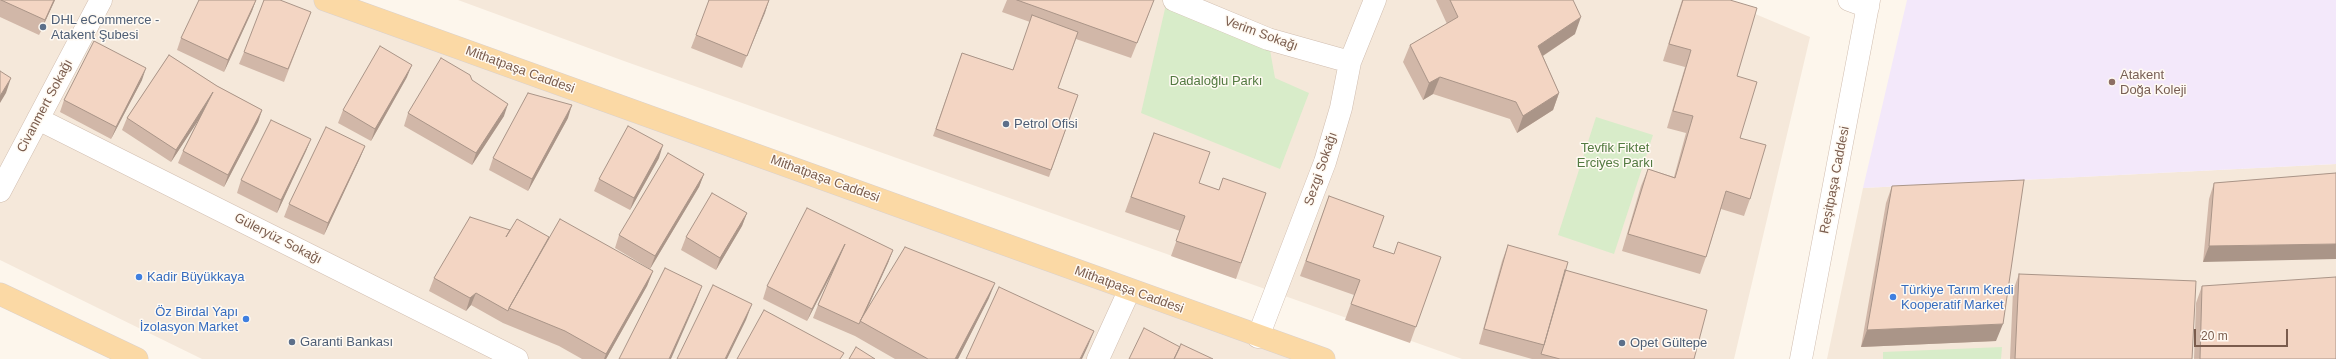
<!DOCTYPE html>
<meta charset="utf-8">
<style>
body{margin:0}
#map{position:relative;width:2336px;height:359px;overflow:hidden;background:#fdf6ec;font-family:Helvetica,sans-serif}
canvas{display:block}
.scale{position:absolute;left:2194px;top:329px;width:94px;height:18px;box-sizing:border-box;border:2px solid #7a5c4d;border-top:0;padding-left:5px;font-size:12px;line-height:14px;white-space:nowrap;color:#7a5c4d;-webkit-text-stroke:3px #fffaf3;paint-order:stroke}
</style>
<div id="map">
<canvas width="2336" height="359"></canvas>
<div class="scale">20 m</div>
</div>
<script>
const ctx = document.querySelector('canvas').getContext('2d');
ctx.lineJoin = 'round';
function fill(path, color) { ctx.fillStyle = color; ctx.fill(path, 'evenodd'); }
const poly = rows => new Path2D(rows.map(r => 'M' + r).join(''));
function stroke(path, color, width, dash) { ctx.strokeStyle = color; ctx.lineWidth = width; ctx.lineCap = dash ? 'butt' : 'round'; ctx.setLineDash(dash || []); ctx.stroke(path); }
function write(font, color, halo, rows, align = 'center') {
  ctx.font = font + ' Helvetica,sans-serif'; ctx.lineWidth = 3; ctx.setLineDash([]); ctx.textBaseline = 'middle'; ctx.strokeStyle = halo; ctx.fillStyle = color; for (const [text, x, y, turn = 0] of rows) {
    ctx.save(); ctx.translate(x, y); ctx.rotate((+turn || 0) * Math.PI / 180); ctx.textAlign = isNaN(turn) ? turn : align; if (halo) ctx.strokeText(text, 0, 0); ctx.fillText(text, 0, 0); ctx.restore();
  }
}
fill(poly([
 [0,0,322,0,1311,359,202,359,0,260],
 [458,0,1722,0,1810,37,1734,359,1462,359,624,61],
 [2336,164,2336,359,1827,359,1863,188]
]), '#f5e8da');
fill(poly([
 [1907,0,2336,0,2336,164,1863,188]
]), '#f3e8fa');
fill(poly([
 [1167,0,1268,39,1275,78,1309,93,1280,169,1141,113],
 [1596,117,1653,135,1614,254,1558,235],
 [2002,347,2001,359,1883,359,1883,352]
]), '#d8ecc9');
const minor = poly([
 [1174,0,1268,39,1350,62],
 [1849,0,1868,7],
 [38,119,517,359],
 [0,191,101,0],
 [1258,337,1325,162,1341,108,1350,62,1375,0],
 [1098,359,1129,291],
 [1801,359,1869,0]
]);
const major = poly([
 [325,0,1324,359],
 [0,294,137,359]
]);
stroke(minor, '#d1beb0', 23);
stroke(major, '#dad1cd', 23);
stroke(minor, '#fff', 22);
stroke(major, '#fbd9a5', 22);
fill(poly([
 [0,0,55,0,39,35,0,17],
 [256,0,252,11,224,72,177,50,181,38],
 [769,0,742,68,691,48,696,35],
 [1007,0,1153,0,1148,16,1131,58,1076,39,1058,88,1078,95,1049,177,933,136,962,53,1013,70,1030,22,1002,12],
 [1436,0,1573,0,1575,34,1543,56,1559,93,1553,110,1517,133,1510,119,1433,94,1423,100,1403,62,1410,45,1447,24],
 [1682,0,1730,0,1737,76,1740,138,1750,199,1744,216,1721,209,1706,257,1700,274,1622,251,1641,186,1648,169,1674,177,1686,133,1667,128,1685,67,1663,61],
 [311,12,284,82,239,64,244,52],
 [169,55,217,86,262,110,258,122,224,187,178,163,183,151,199,119,171,162,122,130,127,118],
 [407,77,371,141,338,123,343,110],
 [142,80,111,139,60,112,64,100],
 [472,80,504,116,472,165,404,126,408,113],
 [568,118,528,191,489,170,493,158],
 [1154,133,1199,183,1219,190,1266,193,1236,279,1171,256,1180,231,1125,212],
 [311,139,306,151,277,213,237,193,241,180],
 [365,146,360,158,324,235,284,217,289,204],
 [659,158,630,210,594,191,599,179],
 [2336,173,2203,262,2209,199,2214,183],
 [704,174,699,187,650,269,615,248,619,235],
 [1892,186,1996,341,1861,347,1886,203],
 [1329,196,1373,247,1393,254,1441,257,1410,343,1345,320,1354,295,1300,276],
 [747,213,742,226,716,270,681,250,686,237],
 [510,230,549,237,653,271,647,286,606,359,582,359,559,346,503,323,471,305,466,311,429,291,434,278],
 [1508,245,1565,270,1694,359,1532,359,1479,344,1502,261],
 [893,250,888,263,866,311,989,298,958,359,895,359,855,336,813,318,818,305,833,271,807,321,763,299,767,286],
 [2019,274,2192,359,2010,359,2013,291],
 [2202,286,2336,359,2194,359,2196,303]
]), '#d1b7a8');
fill(poly([
 [54,0,55,0,39,35,45,20],
 [256,0,252,11,224,72,228,60],
 [769,0,765,13,742,68,747,56],
 [1581,17,1575,34,1532,63,1538,46],
 [412,65,407,77,371,141,375,129],
 [146,68,142,80,111,139,116,127],
 [1440,77,1433,94,1423,100,1429,83],
 [11,78,6,93,0,103,0,96],
 [213,92,209,104,171,162,176,150],
 [1559,93,1553,110,1517,133,1523,116],
 [508,104,504,116,472,165,476,153],
 [572,105,568,118,528,191,532,179],
 [262,110,258,122,224,187,228,175],
 [311,139,306,151,277,213,281,200],
 [663,145,659,158,630,210,634,198],
 [365,146,360,158,324,235,328,223],
 [704,174,699,187,650,269,655,256],
 [747,213,742,226,716,270,720,258],
 [845,244,840,257,807,321,812,309],
 [2336,244,2336,259,2203,262,2209,246],
 [893,250,888,263,861,322,860,321],
 [653,271,647,286,606,359,604,359,606,354],
 [995,283,989,298,958,359,955,359],
 [702,286,696,302,671,359,669,359],
 [476,293,471,305,466,311,470,298],
 [752,304,746,320,727,359,725,359],
 [2003,324,1996,341,1861,347,1867,330],
 [1094,331,1088,346,1082,359,1080,359]
]), '#aa9588');
const building = poly([
 [1,0,54,0,45,20,1,0],
 [199,0,256,0,228,60,181,38,199,0],
 [264,0,280,0,311,12,288,69,244,52,264,0],
 [709,0,769,0,747,56,696,35,709,0],
 [1017,0,1154,0,1137,43,1017,0],
 [1450,0,1573,0,1581,17,1538,46,1559,93,1523,116,1516,102,1440,77,1429,83,1410,45,1458,17,1450,0],
 [1683,0,1730,0,1757,8,1737,76,1757,82,1740,138,1766,145,1750,199,1726,191,1706,257,1628,234,1648,169,1675,178,1693,116,1673,111,1691,50,1669,44,1683,0],
 [1032,15,1078,32,1058,88,1078,95,1051,170,936,129,962,53,1013,70,1032,15],
 [94,41,146,68,116,127,64,100,94,41],
 [380,46,412,65,375,129,343,110,380,46],
 [169,55,217,86,262,110,228,175,183,151,213,92,176,150,127,118,169,55],
 [441,58,470,75,472,80,508,104,476,153,408,113,441,58],
 [0,71,11,78,0,96,0,71],
 [528,93,572,105,532,179,493,158,528,93],
 [271,120,311,139,281,200,241,180,271,120],
 [628,126,663,145,634,198,599,179,628,126],
 [326,127,365,146,328,223,289,204,326,127],
 [1154,133,1210,152,1199,183,1219,190,1223,178,1266,193,1241,263,1176,241,1185,216,1131,197,1154,133],
 [668,153,704,174,655,256,619,235,668,153],
 [2336,173,2336,244,2209,246,2214,183,2336,173],
 [2024,180,2003,324,1867,330,1892,186,2024,180],
 [712,193,747,213,720,258,686,237,712,193],
 [1329,196,1384,216,1373,247,1394,254,1398,242,1441,257,1416,327,1351,304,1360,280,1306,261,1329,196],
 [807,208,893,250,859,324,818,305,845,244,812,309,767,286,807,208],
 [470,217,510,230,506,237,517,219,549,237,509,308,508,311,476,293,470,298,434,278,470,217],
 [560,219,653,271,606,354,565,331,509,308,560,219],
 [1508,245,1568,262,1544,345,1484,329,1508,245],
 [905,247,995,283,955,359,928,359,860,321,905,247],
 [665,268,702,286,669,359,619,359,665,268],
 [1565,270,1707,310,1694,359,1560,359,1541,354,1544,345,1565,270],
 [2019,274,2196,281,2192,359,2015,359,2019,274],
 [2336,277,2336,359,2200,359,2202,286,2336,277],
 [713,285,752,304,725,359,677,359,713,285],
 [999,287,1094,331,1080,359,966,359,999,287],
 [764,310,844,353,840,359,737,359,764,310],
 [1144,328,1180,347,1174,359,1129,359,1144,328],
 [1181,344,1213,359,1174,359,1181,344],
 [856,347,875,359,849,359,856,347]
]);
fill(building, '#f3d5c3');
stroke(building, '#aa9588', 1);
for (const [x, y, r, color] of [
 [43,27,4,"#5c6f8a"],
 [2112,82,4,"#8d6e63"],
 [1006,124,4,"#5c6f8a"],
 [139,277,4,"#3f7fe0"],
 [1893,297,4,"#3f7fe0"],
 [246,319,4,"#3f7fe0"],
 [292,342,4,"#5c6f8a"],
 [1622,343,4,"#5c6f8a"]
]) { const dot = new Path2D(); dot.arc(x, y, r, 0, 2 * Math.PI); ctx.fillStyle = color; ctx.fill(dot); stroke(dot, '#fffaf3', 1.5); }
write('13px', '#4e5e75', '#fffaf3', [
 ["DHL eCommerce -",51,20],
 ["Atakent Şubesi",51,35],
 ["Petrol Ofisi",1014,124],
 ["Garanti Bankası",300,342],
 ["Opet Gültepe",1630,343]
], 'left');
write('13px', '#7a5c4d', '#fffaf3', [
 ["Verim Sokağı",1261,34,20],
 ["Mithatpaşa Caddesi",520,70,20],
 ["Civanmert Sokağı",45,106,-62],
 ["Sezgi Sokağı",1321,169,-71],
 ["Mithatpaşa Caddesi",825,179,20],
 ["Reşitpaşa Caddesi",1835,180,-79],
 ["Güleryüz Sokağı",278,239,27],
 ["Mithatpaşa Caddesi",1129,290,20]
]);
write('13px', '#785e54', '#fffaf3', [
 ["Atakent",2120,75],
 ["Doğa Koleji",2120,90]
], 'left');
write('13px', '#537a41', '#fffaf3', [
 ["Dadaloğlu Parkı",1216,81],
 ["Tevfik Fiktet",1615,148],
 ["Erciyes Parkı",1615,163]
]);
write('13px', '#366cbe', '#fffaf3', [
 ["Kadir Büyükkaya",147,277],
 ["Türkiye Tarım Kredi",1901,290],
 ["Kooperatif Market",1901,305],
 ["Öz Birdal Yapı",238,312,"right"],
 ["İzolasyon Market",238,327,"right"]
], 'left');
</script>
